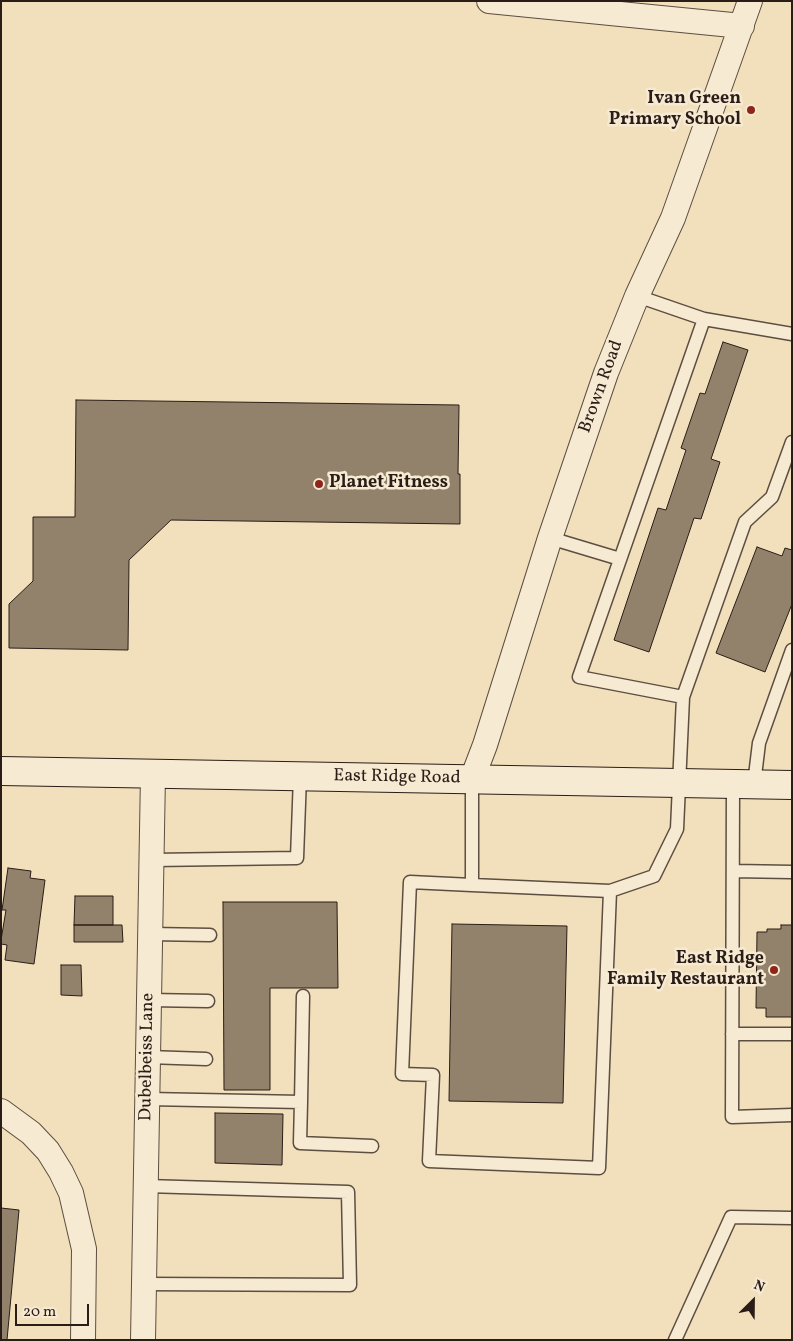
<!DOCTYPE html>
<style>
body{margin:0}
#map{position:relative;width:793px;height:1341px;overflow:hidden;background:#f2dfbb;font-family:Vollkorn,serif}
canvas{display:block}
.frame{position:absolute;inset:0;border:2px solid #2a1d17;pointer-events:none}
.north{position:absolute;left:728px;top:1276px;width:50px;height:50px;-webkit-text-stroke:4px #f7ead3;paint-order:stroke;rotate:23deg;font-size:14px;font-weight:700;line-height:20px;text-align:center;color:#2a1d17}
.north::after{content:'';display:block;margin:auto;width:18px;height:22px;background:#2a1d17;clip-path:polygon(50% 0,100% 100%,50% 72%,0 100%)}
.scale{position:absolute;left:15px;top:1304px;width:74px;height:22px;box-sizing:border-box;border:2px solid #2a1d17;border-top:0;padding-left:6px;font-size:15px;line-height:18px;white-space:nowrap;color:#2a1d17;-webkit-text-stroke:4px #f7ead3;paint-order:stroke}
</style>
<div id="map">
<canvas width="793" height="1341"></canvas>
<div class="frame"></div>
<div class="north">N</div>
<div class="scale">20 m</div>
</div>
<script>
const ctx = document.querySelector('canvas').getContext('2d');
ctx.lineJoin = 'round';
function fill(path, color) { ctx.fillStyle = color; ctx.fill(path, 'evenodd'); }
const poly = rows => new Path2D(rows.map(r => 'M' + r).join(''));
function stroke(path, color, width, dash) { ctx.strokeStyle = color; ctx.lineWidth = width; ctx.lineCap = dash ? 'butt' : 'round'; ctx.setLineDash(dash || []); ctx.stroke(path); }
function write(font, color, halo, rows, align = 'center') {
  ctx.font = font + ' Vollkorn,serif'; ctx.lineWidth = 5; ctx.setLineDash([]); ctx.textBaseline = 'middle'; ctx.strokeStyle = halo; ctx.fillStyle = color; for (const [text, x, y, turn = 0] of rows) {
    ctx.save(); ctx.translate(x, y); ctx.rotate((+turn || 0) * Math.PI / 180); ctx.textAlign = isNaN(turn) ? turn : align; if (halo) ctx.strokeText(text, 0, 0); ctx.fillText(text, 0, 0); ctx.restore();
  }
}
const building = poly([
 [723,342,748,350,711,459,720,462,701,519,694,518,649,652,614,640,658,508,666,510,686,450,681,448,700,393,705,394,723,342],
 [76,400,459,405,458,474,460,474,460,524,171,520,129,560,128,650,9,648,9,604,33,581,33,517,75,517,76,400],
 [757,547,782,556,785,548,792,550,792,604,765,672,716,653,757,547],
 [8,868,31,871,30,878,45,880,34,964,5,960,7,945,1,944,1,940,6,910,2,910,8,868],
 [75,896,113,896,113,925,74,925,75,896],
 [223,902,337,902,338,988,270,988,270,1090,224,1090,223,902],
 [452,924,567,926,563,1103,449,1101,452,924],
 [74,925,122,925,123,942,74,942,74,925],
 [781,925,792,925,792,1017,766,1017,766,1008,756,1008,757,932,767,932,767,929,781,929,781,925],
 [61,965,81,965,82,996,61,995,61,965],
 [215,1113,283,1114,282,1165,215,1163,215,1113],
 [1,1208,19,1210,7,1340,1,1340,1,1208]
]);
fill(building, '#92826c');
stroke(building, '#2a1d17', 1);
const service = poly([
 [637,296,704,319,792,334],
 [550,538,620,559],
 [683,697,579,677,704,319],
 [733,784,732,1117,792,1115],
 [754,784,759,743,792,650],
 [152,860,297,858,300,776],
 [733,871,792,872],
 [472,885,410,882,402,1074,433,1075,429,1161,599,1168,610,891,472,885,472,779],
 [610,891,654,876,677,829,683,697,745,522,772,497,792,442],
 [151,934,210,935],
 [149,1000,208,1001],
 [732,1034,792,1034],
 [148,1057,206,1059],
 [148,1099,301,1102,303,996],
 [301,1102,300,1143,372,1146],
 [144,1284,350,1285,348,1192,146,1186],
 [675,1340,731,1217,792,1218]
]);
const minor = poly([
 [489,1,742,26],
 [472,779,485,745,550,538,606,373,637,296,673,218,750,1],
 [1,1111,31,1133,48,1151,61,1172,71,1193,84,1249,83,1340],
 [143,1340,153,774]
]);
const secondary = poly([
 [1,771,792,785]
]);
stroke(service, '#5c4e40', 15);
stroke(minor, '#5c4e40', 26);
stroke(secondary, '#2a1d17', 30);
stroke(service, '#f7ead3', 12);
stroke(minor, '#f7ead3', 24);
stroke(secondary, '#f7ead3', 28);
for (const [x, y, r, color] of [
 [751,110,5,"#8f2418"],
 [319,484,5,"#8f2418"],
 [774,970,5,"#8f2418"]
]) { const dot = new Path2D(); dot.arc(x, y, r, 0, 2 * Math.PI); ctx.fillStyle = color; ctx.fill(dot); stroke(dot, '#f7ead3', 2); }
write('bold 18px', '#2a1d17', '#f7ead3', [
 ["Ivan Green",741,100],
 ["Primary School",741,121],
 ["Planet Fitness",329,484,"left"],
 ["East Ridge",764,960],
 ["Family Restaurant",764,981]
], 'right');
write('18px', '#2a1d17', '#f7ead3', [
 ["Brown Road",602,387,-70],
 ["East Ridge Road",397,778,1],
 ["Dubelbeiss Lane",148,1057,-89]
]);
</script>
